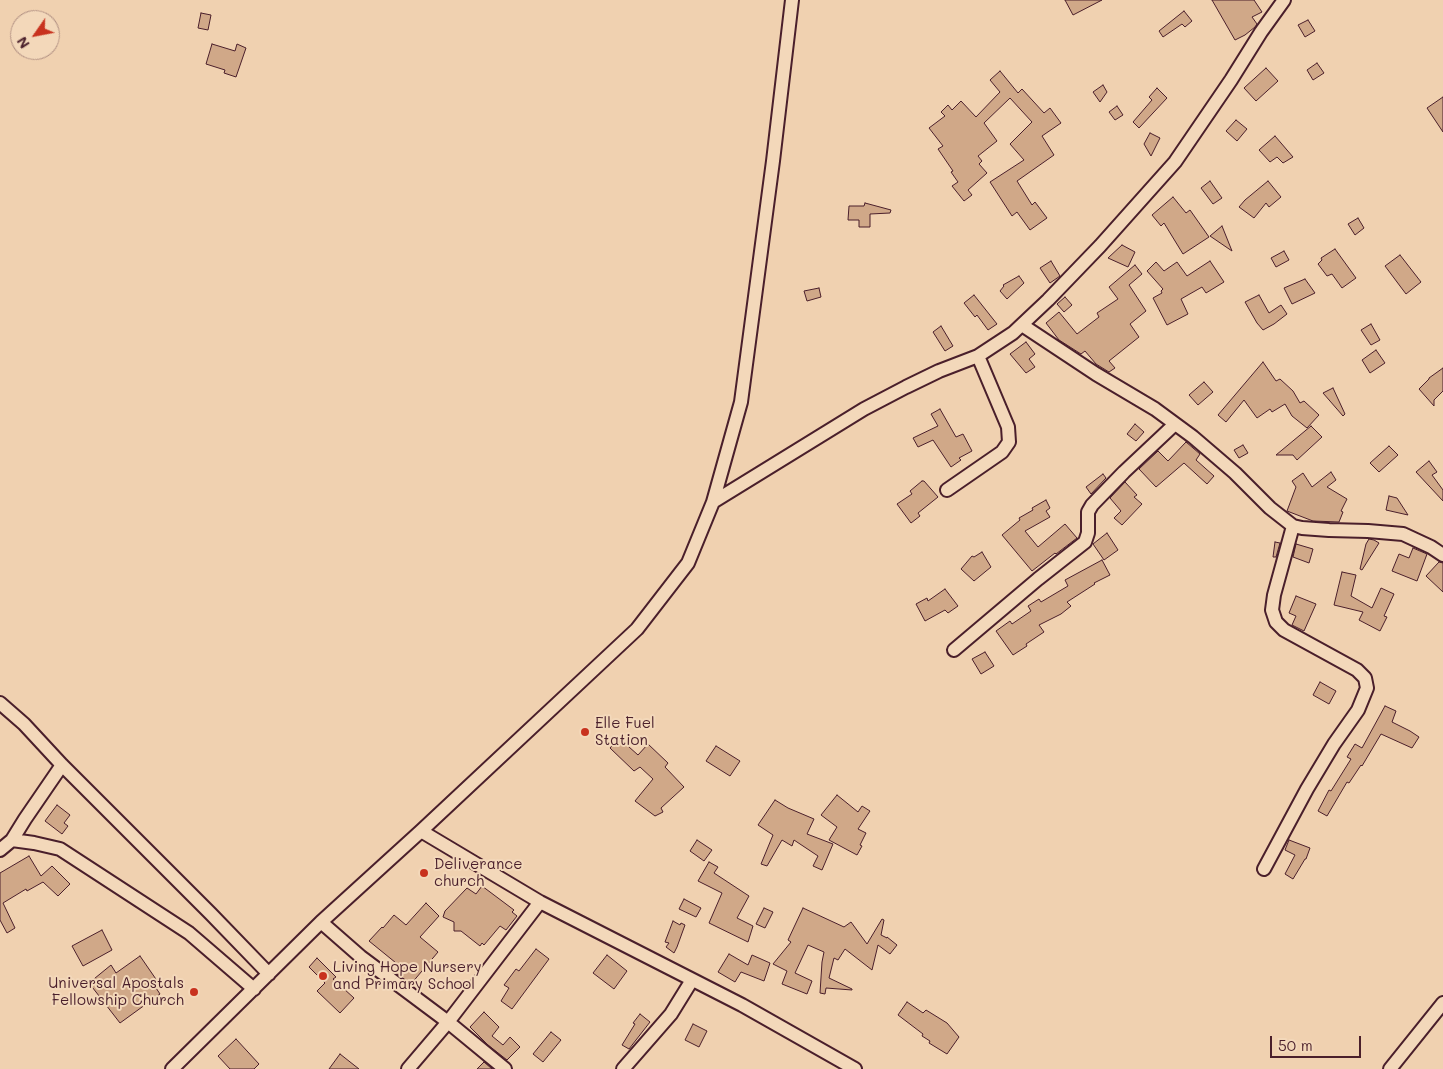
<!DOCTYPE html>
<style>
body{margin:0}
#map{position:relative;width:1443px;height:1069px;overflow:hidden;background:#f0d1b0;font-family:Mali,sans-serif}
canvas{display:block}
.north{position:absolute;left:10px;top:10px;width:50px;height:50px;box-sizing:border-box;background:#f3d8ba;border:1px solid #af8e81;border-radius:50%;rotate:237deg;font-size:14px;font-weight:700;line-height:20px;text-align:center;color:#4a1f2b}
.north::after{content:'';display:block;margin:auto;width:18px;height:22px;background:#c8321e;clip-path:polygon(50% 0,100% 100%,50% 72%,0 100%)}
.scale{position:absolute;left:1270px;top:1036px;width:91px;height:22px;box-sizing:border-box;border:2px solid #4a1f2b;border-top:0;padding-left:6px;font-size:15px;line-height:18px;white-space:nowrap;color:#4a1f2b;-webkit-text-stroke:4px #f3d8ba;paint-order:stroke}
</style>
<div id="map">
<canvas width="1443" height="1069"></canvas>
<div class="north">N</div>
<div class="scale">50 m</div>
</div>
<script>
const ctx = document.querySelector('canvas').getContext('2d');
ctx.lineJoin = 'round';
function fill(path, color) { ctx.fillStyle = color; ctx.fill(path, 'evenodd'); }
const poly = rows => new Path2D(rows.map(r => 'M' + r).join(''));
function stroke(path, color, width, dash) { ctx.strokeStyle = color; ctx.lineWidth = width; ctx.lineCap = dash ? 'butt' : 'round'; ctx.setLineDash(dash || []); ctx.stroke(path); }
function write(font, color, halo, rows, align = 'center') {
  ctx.font = font + ' Mali,sans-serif'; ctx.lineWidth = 4; ctx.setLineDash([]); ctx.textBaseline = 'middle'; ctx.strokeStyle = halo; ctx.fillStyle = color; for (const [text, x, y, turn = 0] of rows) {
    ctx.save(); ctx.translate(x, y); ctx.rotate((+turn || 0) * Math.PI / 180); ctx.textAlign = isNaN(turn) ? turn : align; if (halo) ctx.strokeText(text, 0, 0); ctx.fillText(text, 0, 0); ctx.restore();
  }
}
const building = poly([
 [1065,0,1102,0,1073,15,1065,0],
 [1212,0,1254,0,1262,12,1252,17,1257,24,1255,27,1245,35,1235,40,1212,0],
 [1184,11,1192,21,1185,27,1182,24,1163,37,1159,31,1184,11],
 [201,13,211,15,208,30,198,28,201,13],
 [1308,20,1315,31,1305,37,1298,25,1308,20],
 [212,44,235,51,237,44,246,48,236,77,224,73,225,70,206,64,212,44],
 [1317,63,1324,73,1313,80,1307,70,1317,63],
 [1266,68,1278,81,1256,101,1244,88,1266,68],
 [1000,71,1018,93,1022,89,1044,113,1050,108,1061,123,1042,136,1054,155,1017,181,1032,205,1035,202,1047,218,1030,230,1017,212,1012,216,990,182,1024,160,1010,144,1032,122,1010,98,984,123,997,141,978,156,982,161,979,164,987,173,968,190,972,195,964,201,952,186,958,182,951,172,953,171,938,149,943,146,929,128,945,116,941,112,948,105,952,110,961,101,976,117,1000,92,990,80,1000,71],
 [1103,85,1107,92,1100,102,1093,92,1103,85],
 [1157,88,1167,98,1139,128,1133,122,1152,100,1149,97,1157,88],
 [1443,97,1443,132,1427,108,1443,97],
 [1117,106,1123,115,1115,120,1109,112,1117,106],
 [1236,120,1247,129,1237,141,1226,131,1236,120],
 [1150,133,1160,138,1151,156,1144,144,1150,133],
 [1275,136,1293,157,1283,163,1277,157,1270,162,1259,150,1275,136],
 [1210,181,1222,198,1213,204,1201,188,1210,181],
 [1268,181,1281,197,1269,207,1266,203,1254,218,1239,207,1245,200,1268,181],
 [1173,197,1186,213,1190,210,1209,237,1183,254,1164,223,1161,226,1152,215,1173,197],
 [865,203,891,210,890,213,870,214,870,227,859,227,859,220,848,220,849,206,864,206,865,203],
 [1358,218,1364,228,1355,235,1348,224,1358,218],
 [1222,226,1232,251,1210,236,1222,226],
 [1122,245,1135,252,1128,267,1108,258,1122,245],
 [1335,249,1356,278,1342,288,1332,274,1327,276,1318,264,1322,260,1321,258,1335,249],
 [1284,251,1289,260,1276,267,1271,258,1284,251],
 [1400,255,1421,282,1406,294,1385,266,1400,255],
 [1051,261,1060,276,1050,283,1040,268,1051,261],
 [1210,261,1224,282,1206,293,1202,287,1181,299,1188,314,1167,325,1153,298,1162,293,1161,291,1163,289,1147,271,1156,262,1164,271,1177,262,1187,276,1210,261],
 [1135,265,1142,274,1129,285,1146,311,1130,324,1139,337,1109,361,1115,368,1109,372,1096,364,1085,351,1081,354,1059,340,1046,323,1059,312,1077,334,1099,317,1097,313,1118,299,1109,287,1135,265],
 [1019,276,1024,283,1007,299,1000,291,1004,286,1003,285,1019,276],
 [1305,279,1315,293,1292,304,1284,288,1305,279],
 [819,288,821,297,807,301,804,291,819,288],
 [974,295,997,324,988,330,977,315,975,317,964,303,974,295],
 [1259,295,1269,313,1281,305,1287,314,1274,324,1263,330,1257,323,1245,302,1259,295],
 [1065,297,1072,305,1064,312,1057,304,1065,297],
 [1371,324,1380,340,1371,345,1361,330,1371,324],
 [941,326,953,346,945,351,933,332,941,326],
 [1026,342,1035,354,1029,359,1035,367,1026,373,1010,354,1026,342],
 [1376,350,1385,363,1370,373,1362,360,1376,350],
 [1263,362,1276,381,1280,379,1293,391,1300,403,1304,401,1319,415,1307,428,1292,416,1285,404,1272,412,1270,409,1257,418,1244,400,1226,422,1218,415,1263,362],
 [1443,368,1443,391,1434,400,1434,406,1419,389,1429,379,1429,378,1443,368],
 [1204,382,1213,392,1198,405,1189,395,1204,382],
 [1333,388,1345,414,1343,416,1323,393,1333,388],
 [940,409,956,437,963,434,972,451,959,458,961,460,951,467,933,440,918,447,913,438,938,426,931,414,940,409],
 [1135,424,1144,432,1136,441,1127,434,1135,424],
 [1311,426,1322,437,1297,460,1293,455,1276,455,1311,426],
 [1186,442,1200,454,1196,460,1214,476,1207,484,1184,463,1156,487,1139,469,1158,451,1168,461,1186,442],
 [1243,445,1248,453,1239,458,1234,450,1243,445],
 [1389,446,1398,455,1379,472,1370,463,1389,446],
 [1429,461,1437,472,1432,475,1443,490,1443,501,1416,472,1429,461],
 [1331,472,1336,480,1327,487,1347,499,1341,511,1343,512,1339,522,1313,521,1287,511,1296,487,1292,481,1303,473,1312,487,1331,472],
 [1103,474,1106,478,1091,494,1086,487,1103,474],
 [922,481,924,481,938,497,918,513,920,516,911,523,897,504,912,494,910,491,922,481],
 [1125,482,1137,495,1134,497,1142,504,1122,525,1114,518,1121,511,1110,498,1125,482],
 [1389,496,1397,498,1408,515,1386,510,1389,496],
 [1046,500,1050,508,1046,511,1050,517,1025,531,1038,547,1065,524,1077,538,1056,554,1055,553,1032,571,1002,535,1020,520,1019,518,1033,510,1032,508,1046,500],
 [1107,533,1118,550,1104,560,1093,544,1107,533],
 [1369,539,1374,540,1379,543,1362,570,1360,569,1366,544,1369,539],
 [1275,542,1280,543,1276,557,1273,557,1275,542],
 [1296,544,1313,549,1309,563,1293,557,1296,544],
 [1413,548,1427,554,1417,581,1392,571,1399,554,1409,558,1413,548],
 [982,552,991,567,974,581,961,569,972,556,974,557,982,552],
 [1102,560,1110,575,1094,583,1095,584,1067,602,1071,606,1061,614,1039,625,1044,632,1026,644,1027,646,1013,655,996,631,1010,621,1012,624,1031,611,1028,606,1039,599,1041,602,1068,586,1065,580,1102,560],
 [1439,562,1443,563,1443,592,1426,576,1439,562],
 [1342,572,1356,575,1351,596,1372,608,1381,588,1394,594,1384,616,1387,617,1380,631,1359,620,1363,612,1334,605,1342,572],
 [945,589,958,606,948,613,945,610,925,621,916,604,927,598,928,601,945,589],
 [1296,596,1316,604,1304,631,1292,625,1296,616,1289,613,1296,596],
 [985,652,994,666,981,674,972,659,985,652],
 [1320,682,1336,691,1329,704,1313,695,1320,682],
 [1385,706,1396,711,1392,722,1410,731,1419,737,1412,748,1381,734,1362,766,1361,765,1349,783,1347,782,1327,816,1318,811,1329,790,1331,791,1351,759,1347,757,1355,744,1362,748,1385,706],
 [619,738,638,755,648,744,668,763,665,767,684,787,661,808,663,812,655,816,635,801,653,779,640,767,634,771,610,748,619,738],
 [716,746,740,761,730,776,706,761,716,746],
 [837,795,858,812,862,806,870,811,858,829,866,833,860,845,862,846,857,855,829,840,837,827,821,815,837,795],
 [775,800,788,808,814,819,807,834,833,844,822,870,813,866,818,856,794,840,792,846,782,840,767,866,761,864,773,835,758,825,775,800],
 [57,805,70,815,64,823,68,826,62,834,45,821,57,805],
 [697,840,712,850,704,861,690,851,697,840],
 [1289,840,1310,848,1306,859,1305,859,1293,879,1285,874,1295,855,1285,850,1289,840],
 [29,856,41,876,52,866,70,884,58,896,43,882,27,891,26,889,3,903,15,928,7,933,0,920,0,873,29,856],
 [709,862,718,867,714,873,749,896,737,918,753,926,748,942,709,923,722,893,698,881,709,862],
 [482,886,514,910,512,912,517,916,506,930,500,926,484,945,482,943,480,946,461,931,454,931,454,922,443,917,445,911,467,888,476,894,482,886],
 [684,899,701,908,696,917,679,909,684,899],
 [426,903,439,916,420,937,438,952,411,984,396,973,401,967,369,941,382,927,383,928,394,915,406,925,426,903],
 [764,908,773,912,765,928,756,924,764,908],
 [803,908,844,927,851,922,867,944,882,919,884,920,881,935,887,938,887,937,897,945,890,954,878,945,872,970,845,949,838,960,834,958,829,978,852,989,852,990,826,988,825,994,820,993,822,962,824,952,808,945,795,973,812,981,807,994,782,984,787,971,773,964,791,942,788,940,803,908],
 [673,921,680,925,681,923,685,925,677,947,674,953,666,947,669,943,665,942,673,921],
 [102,930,112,950,83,966,72,946,102,930],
 [536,949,549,959,512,1009,501,1001,509,988,504,985,516,969,519,971,536,949],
 [729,954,748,965,752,955,770,963,764,981,741,972,735,982,718,972,729,954],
 [607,955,627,971,614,989,593,973,607,955],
 [140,956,160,985,156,988,160,994,120,1023,89,983,111,965,116,973,140,956],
 [317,958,336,977,333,979,354,998,340,1013,317,991,325,983,309,967,317,958],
 [907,1002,923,1013,926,1010,947,1023,959,1037,947,1054,929,1043,930,1041,922,1036,923,1034,898,1015,907,1002],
 [484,1012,499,1027,492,1036,503,1045,510,1037,520,1047,507,1060,488,1045,470,1027,484,1012],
 [640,1014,650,1022,629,1049,622,1045,635,1024,633,1023,640,1014],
 [693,1024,707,1031,699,1047,685,1040,693,1024],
 [551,1032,561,1040,543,1062,533,1054,551,1032],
 [236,1039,259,1064,254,1069,230,1069,218,1056,236,1039],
 [340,1054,359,1069,329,1069,340,1054],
 [484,1062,492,1069,477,1069,484,1062]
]);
fill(building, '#d0a888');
stroke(building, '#4a1f2b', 1);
const minor = poly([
 [1022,325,1096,374,1155,409,1193,437,1235,473,1270,508,1293,526,1302,528,1329,530,1368,531,1403,534,1431,547,1443,555],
 [947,490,1002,452,1009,442,1008,427,978,356],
 [713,502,864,409,906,387,939,371,978,356,1013,333,1048,300,1100,246,1175,162,1231,80,1261,32,1284,0],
 [954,650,1038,579,1085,542,1088,533,1088,512,1092,505,1124,472,1175,424],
 [0,703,24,724,62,765,211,914,269,974],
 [421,831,540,902,742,1005,855,1069],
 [12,840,25,819,62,765],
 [0,850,12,840,34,843,60,849,189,933,254,989],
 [1264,869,1307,789,1334,744,1358,710,1367,688,1365,678,1357,670,1284,630,1276,622,1272,610,1274,595,1293,526],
 [321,922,361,957,448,1022,505,1069],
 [172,1069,321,922,421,831,637,629,688,563,713,502,741,402,773,161,792,0],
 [408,1069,448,1022,540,902],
 [623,1069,671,1014,692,980],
 [1390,1069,1443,1003]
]);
stroke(minor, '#4a1f2b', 16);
stroke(minor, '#f3d8ba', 12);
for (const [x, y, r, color] of [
 [585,732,5,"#c8321e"],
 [424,873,5,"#c8321e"],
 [323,976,5,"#c8321e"],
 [194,992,5,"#c8321e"]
]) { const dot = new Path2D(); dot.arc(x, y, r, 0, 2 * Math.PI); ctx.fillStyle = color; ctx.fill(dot); stroke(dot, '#f3d8ba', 2); }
write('15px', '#4a1f2b', '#f3d8ba', [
 ["Elle Fuel",595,723],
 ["Station",595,740],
 ["Deliverance",434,864],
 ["church",434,881],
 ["Living Hope Nursery",333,967],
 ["and Primary School",333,984],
 ["Universal Apostals",184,983,"right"],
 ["Fellowship Church",184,1000,"right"]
], 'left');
</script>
